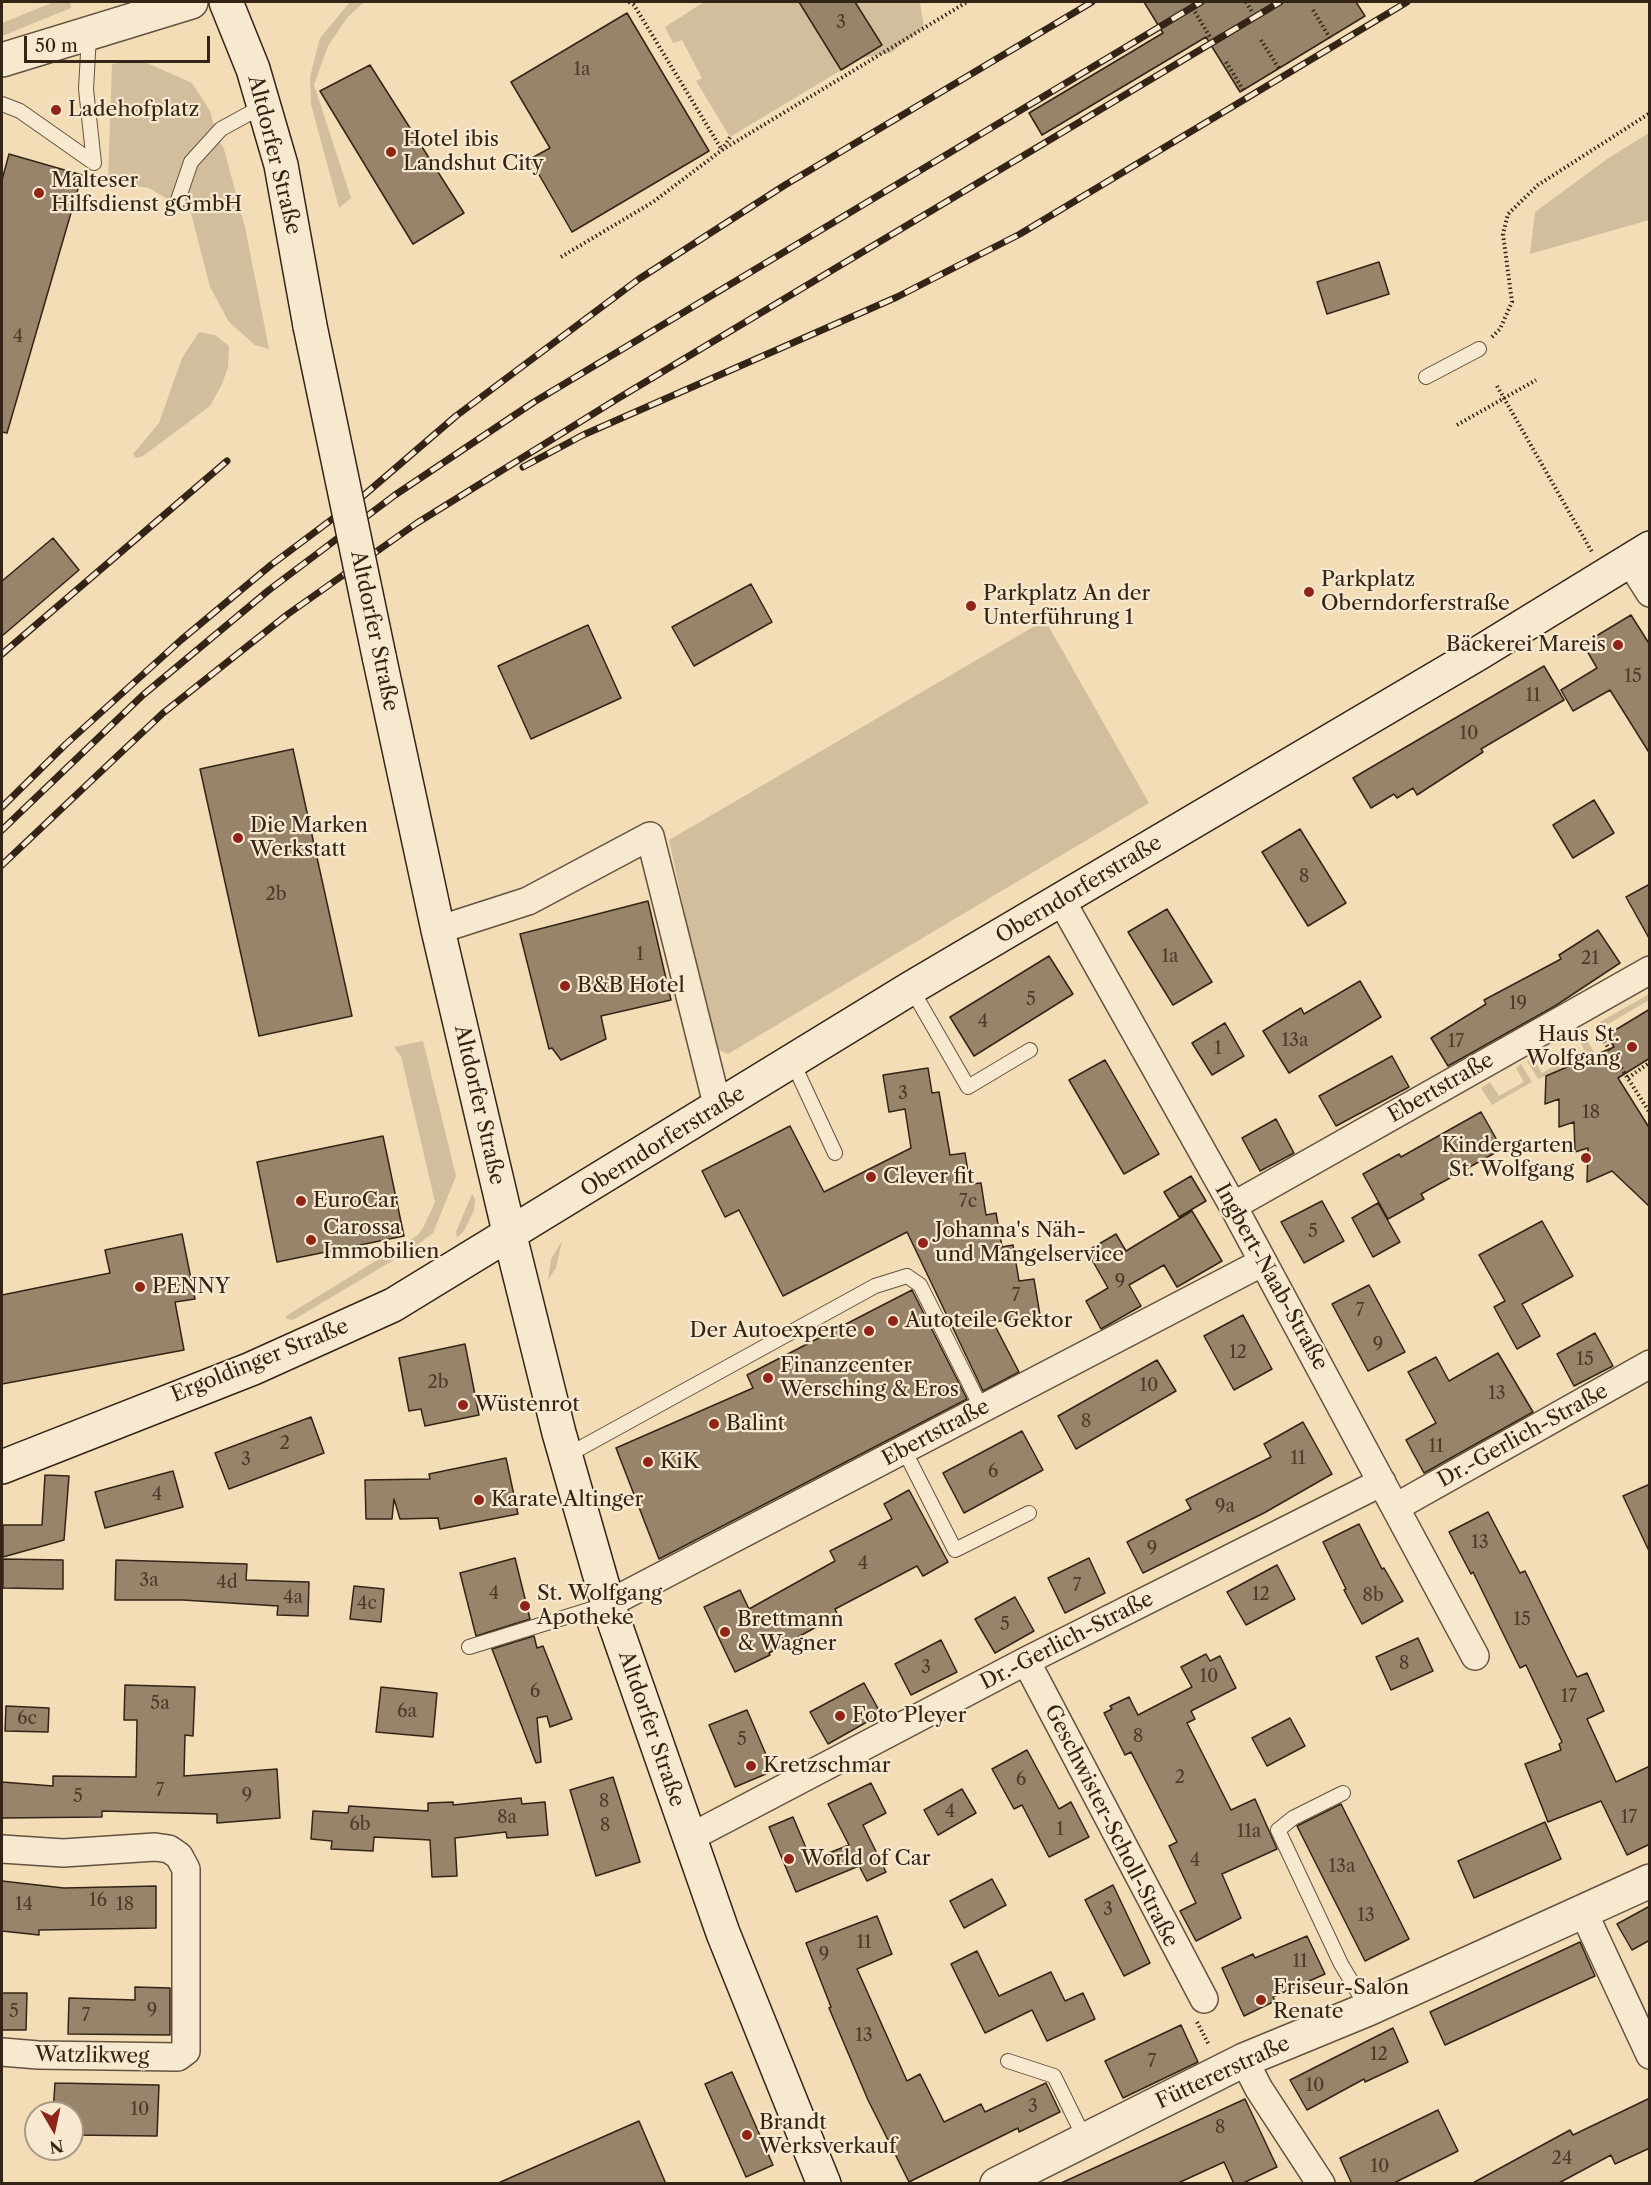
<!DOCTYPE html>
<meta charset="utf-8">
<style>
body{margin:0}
#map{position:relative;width:1651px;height:2185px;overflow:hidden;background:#f2ddb7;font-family:"Libre Caslon Text",serif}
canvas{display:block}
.frame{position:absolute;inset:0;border:3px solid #342416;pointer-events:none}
.north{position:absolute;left:24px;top:2101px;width:60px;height:60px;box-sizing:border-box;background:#f7e9d0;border:2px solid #a99a86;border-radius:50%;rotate:171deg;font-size:16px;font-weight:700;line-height:24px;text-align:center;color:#342416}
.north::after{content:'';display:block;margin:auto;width:21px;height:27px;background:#8f2418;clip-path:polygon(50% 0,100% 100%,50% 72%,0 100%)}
.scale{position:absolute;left:24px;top:36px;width:186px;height:27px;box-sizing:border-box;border:3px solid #342416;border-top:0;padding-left:8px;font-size:18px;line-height:21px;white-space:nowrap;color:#342416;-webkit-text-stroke:4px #f7e9d0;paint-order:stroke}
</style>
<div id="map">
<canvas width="1651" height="2185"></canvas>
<div class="frame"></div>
<div class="north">N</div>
<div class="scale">50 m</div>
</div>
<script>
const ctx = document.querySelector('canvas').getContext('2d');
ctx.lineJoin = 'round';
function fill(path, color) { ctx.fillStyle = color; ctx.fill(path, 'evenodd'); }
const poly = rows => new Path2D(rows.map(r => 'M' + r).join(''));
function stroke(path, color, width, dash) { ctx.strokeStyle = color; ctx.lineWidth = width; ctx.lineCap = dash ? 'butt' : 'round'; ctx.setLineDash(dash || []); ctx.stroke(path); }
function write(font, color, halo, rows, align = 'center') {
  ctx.font = font + ' "Libre Caslon Text",serif'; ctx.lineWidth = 4.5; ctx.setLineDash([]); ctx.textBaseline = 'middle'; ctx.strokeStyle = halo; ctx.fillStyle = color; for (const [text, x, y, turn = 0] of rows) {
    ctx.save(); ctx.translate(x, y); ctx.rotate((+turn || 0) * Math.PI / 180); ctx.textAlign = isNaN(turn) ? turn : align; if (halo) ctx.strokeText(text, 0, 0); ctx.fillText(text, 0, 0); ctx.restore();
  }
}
fill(poly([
 [54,2,70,2,71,8,2,36,2,23],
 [350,2,364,2,347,18,328,46,314,85,351,198,339,208,311,104,310,77,320,38],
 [704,2,920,2,924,27,891,53,861,58,730,137,696,81,702,78,682,40,673,43,665,27],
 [140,60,192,83,210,111,216,134,224,149,245,227,269,349,255,345,229,322,210,287,191,213,149,188,108,183,112,64],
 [1649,133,1649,220,1530,254,1535,212,1610,157],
 [199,332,215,335,229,346,228,367,222,384,210,406,143,456,136,458,133,454,159,423,182,358],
 [1045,620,1149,803,728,1054,714,1048,669,840],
 [1649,994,1649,1000,1603,1027,1600,1022],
 [1581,1030,1596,1055,1538,1079,1527,1061,1533,1058,1542,1073,1584,1049,1576,1034],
 [423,1041,456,1176,433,1233,409,1251,293,1320,287,1319,286,1316,418,1235,424,1226,435,1202,401,1056,394,1047],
 [1521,1064,1532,1082,1492,1105,1481,1088,1490,1082,1499,1096,1524,1082,1516,1068],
 [472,1194,475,1199,474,1210,464,1231,457,1238,456,1232],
 [562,1241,556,1268,548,1280,551,1259]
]), '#d2be9c');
const building = poly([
 [799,2,855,2,882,45,841,70,799,2],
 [1144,2,1356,2,1365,16,1240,92,1206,37,1042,135,1029,113,1163,33,1144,2],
 [627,13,709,151,572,232,530,159,550,148,511,82,627,13],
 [370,65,464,213,413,244,320,91,370,65],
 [9,154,82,175,7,433,2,432,2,180,9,154],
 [1379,262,1389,294,1327,314,1317,282,1379,262],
 [53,538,79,570,2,636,2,581,53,538],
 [751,584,772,622,694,666,672,627,751,584],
 [1631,615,1650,645,1650,754,1610,690,1573,711,1561,690,1597,668,1583,644,1631,615],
 [588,625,621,698,531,739,498,666,588,625],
 [1544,666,1564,700,1481,749,1483,752,1417,795,1413,788,1397,798,1394,794,1371,808,1353,778,1544,666],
 [293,749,352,1016,259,1036,200,769,293,749],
 [1594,800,1614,833,1573,858,1553,825,1594,800],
 [1300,829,1346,903,1308,926,1262,852,1300,829],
 [1650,884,1650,940,1626,897,1650,884],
 [648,901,671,1000,601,1016,606,1039,561,1060,552,1048,549,1049,520,934,648,901],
 [1167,909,1212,982,1173,1005,1128,932,1167,909],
 [1598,930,1620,963,1555,1006,1448,1066,1431,1038,1486,1004,1484,1000,1561,959,1559,955,1598,930],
 [1049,956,1073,994,974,1056,950,1017,1049,956],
 [1360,981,1381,1017,1289,1073,1263,1031,1301,1008,1304,1014,1360,981],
 [1650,1009,1650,1058,1618,1078,1650,1129,1650,1207,1612,1171,1587,1182,1588,1148,1575,1152,1574,1122,1559,1127,1559,1099,1545,1104,1546,1076,1614,1047,1607,1035,1650,1009],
 [1225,1023,1244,1056,1212,1075,1192,1043,1225,1023],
 [1392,1056,1409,1087,1336,1126,1319,1096,1392,1056],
 [1105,1060,1159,1154,1124,1174,1069,1080,1105,1060],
 [928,1068,932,1093,939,1092,950,1155,965,1153,970,1184,981,1183,986,1215,996,1213,1002,1247,1013,1245,1019,1281,1034,1279,1040,1315,993,1322,1019,1372,983,1391,907,1232,783,1296,739,1210,725,1217,702,1171,790,1126,824,1192,911,1148,905,1109,889,1112,883,1075,928,1068],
 [1481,1112,1502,1149,1421,1194,1424,1199,1388,1219,1363,1174,1399,1154,1401,1157,1481,1112],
 [1276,1119,1294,1153,1260,1171,1242,1138,1276,1119],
 [383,1136,404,1236,277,1262,257,1162,383,1136],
 [1191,1176,1206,1201,1179,1217,1164,1192,1191,1176],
 [1322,1201,1344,1241,1304,1263,1281,1222,1322,1201],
 [1378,1203,1400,1242,1373,1257,1352,1218,1378,1203],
 [1192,1211,1222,1261,1177,1287,1164,1265,1129,1285,1141,1306,1101,1329,1086,1301,1108,1288,1087,1251,1116,1234,1126,1251,1192,1211],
 [1542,1221,1573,1276,1522,1304,1540,1336,1517,1349,1494,1307,1505,1301,1479,1255,1542,1221],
 [182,1234,195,1299,175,1302,184,1350,2,1384,2,1295,110,1273,105,1250,182,1234],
 [1369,1285,1405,1352,1368,1371,1332,1304,1369,1285],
 [912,1290,967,1399,659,1559,616,1448,753,1388,747,1375,912,1290],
 [1243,1315,1272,1369,1234,1390,1204,1336,1243,1315],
 [1595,1333,1613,1366,1574,1386,1557,1354,1595,1333],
 [465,1344,479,1415,425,1426,421,1409,409,1411,399,1358,465,1344],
 [1498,1353,1533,1412,1424,1473,1406,1440,1436,1423,1408,1372,1436,1357,1449,1381,1498,1353],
 [1157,1360,1176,1391,1076,1449,1058,1416,1157,1360],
 [311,1417,324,1453,229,1489,215,1453,311,1417],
 [1303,1422,1332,1474,1264,1513,1143,1573,1127,1542,1191,1509,1186,1500,1271,1457,1264,1444,1303,1422],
 [1022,1431,1043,1470,964,1513,943,1473,1022,1431],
 [506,1458,518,1514,440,1529,438,1518,400,1519,394,1499,392,1519,366,1519,365,1480,430,1479,429,1474,506,1458],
 [173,1471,183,1507,105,1528,95,1492,173,1471],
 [45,1475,69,1476,64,1540,3,1557,3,1525,42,1525,45,1475],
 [1650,1484,1650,1553,1623,1496,1650,1484],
 [909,1490,948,1562,923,1576,917,1566,835,1609,838,1615,769,1653,770,1655,735,1672,704,1607,740,1590,749,1609,835,1561,830,1551,892,1519,884,1504,909,1490],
 [1488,1512,1520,1573,1525,1571,1577,1677,1587,1673,1604,1711,1587,1719,1616,1782,1650,1766,1650,1844,1627,1855,1601,1801,1548,1822,1525,1764,1561,1750,1559,1744,1562,1742,1526,1665,1520,1668,1473,1572,1471,1574,1449,1532,1488,1512],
 [1359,1524,1382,1569,1384,1568,1403,1601,1362,1624,1344,1590,1346,1589,1323,1542,1359,1524],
 [515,1558,530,1619,476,1636,460,1573,515,1558],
 [1089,1558,1105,1593,1065,1613,1048,1578,1089,1558],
 [3,1559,63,1560,63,1589,3,1588,3,1559],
 [116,1560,247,1564,246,1580,309,1582,308,1616,277,1615,278,1606,183,1600,115,1600,116,1560],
 [1277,1565,1295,1599,1246,1625,1227,1592,1277,1565],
 [354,1586,384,1589,381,1622,350,1619,354,1586],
 [1015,1597,1034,1631,995,1653,975,1619,1015,1597],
 [534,1636,537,1648,543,1646,572,1719,550,1727,547,1716,537,1718,541,1762,536,1763,492,1649,534,1636],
 [1418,1638,1433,1671,1391,1690,1376,1657,1418,1638],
 [941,1640,957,1672,911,1695,895,1664,941,1640],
 [1206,1654,1210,1661,1220,1656,1236,1688,1191,1711,1195,1719,1187,1723,1231,1810,1255,1799,1277,1849,1222,1874,1241,1918,1196,1941,1180,1911,1196,1903,1169,1846,1177,1842,1131,1752,1125,1755,1104,1713,1112,1709,1110,1706,1129,1697,1138,1715,1192,1687,1181,1667,1206,1654],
 [864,1683,881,1714,828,1744,810,1712,864,1683],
 [125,1685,195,1687,193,1736,185,1735,184,1776,277,1769,280,1818,217,1823,217,1814,102,1811,102,1817,2,1818,2,1782,53,1786,53,1776,136,1777,137,1720,124,1720,125,1685],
 [381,1687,437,1693,433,1737,376,1732,381,1687],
 [6,1706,49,1708,48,1732,5,1731,6,1706],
 [747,1710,773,1771,735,1787,709,1725,747,1710],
 [1290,1718,1305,1746,1267,1766,1252,1738,1290,1718],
 [1027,1750,1059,1809,1071,1802,1089,1837,1049,1857,1022,1805,1014,1809,992,1769,1027,1750],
 [613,1777,640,1862,596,1876,570,1790,613,1777],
 [871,1783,886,1813,863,1825,886,1872,867,1881,859,1866,796,1892,769,1827,793,1817,811,1860,849,1845,828,1804,871,1783],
 [962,1789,976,1813,938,1835,924,1810,962,1789],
 [521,1798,522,1804,545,1802,548,1835,507,1838,506,1832,455,1838,457,1876,432,1877,430,1840,374,1837,373,1851,331,1849,332,1841,311,1839,313,1811,348,1813,349,1806,428,1811,428,1803,453,1802,453,1805,521,1798],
 [1341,1804,1409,1939,1365,1961,1297,1826,1341,1804],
 [1545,1822,1561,1859,1474,1898,1458,1861,1545,1822],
 [992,1879,1006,1905,964,1928,950,1901,992,1879],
 [2,1881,64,1888,156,1886,156,1928,39,1930,39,1935,2,1931,2,1881],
 [1113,1885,1150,1963,1124,1976,1085,1900,1113,1885],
 [1650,1906,1650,1940,1632,1950,1617,1924,1650,1906],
 [877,1916,892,1954,857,1969,907,2081,920,2074,944,2122,981,2104,985,2112,1046,2083,1060,2112,1019,2132,1018,2128,909,2182,868,2100,829,2008,831,2007,806,1943,877,1916],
 [1307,1936,1325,1974,1273,1997,1275,2001,1244,2016,1222,1968,1253,1954,1255,1958,1307,1936],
 [1580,1942,1595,1976,1445,2045,1430,2012,1580,1942],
 [977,1951,999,1996,1051,1972,1065,2001,1083,1993,1095,2019,1047,2041,1032,2010,985,2033,951,1964,977,1951],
 [135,1987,170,1988,170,2035,68,2034,69,1998,135,2000,135,1987],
 [2,1993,27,1993,26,2030,2,2030,2,1993],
 [1181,2025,1198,2062,1123,2098,1105,2061,1181,2025],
 [1393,2028,1408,2062,1365,2082,1364,2079,1307,2110,1290,2080,1393,2028],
 [732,2072,773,2165,746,2177,705,2084,732,2072],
 [55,2083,159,2085,157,2136,72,2135,72,2113,53,2113,55,2083],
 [1650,2098,1650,2148,1615,2164,1611,2155,1557,2184,1471,2184,1570,2130,1573,2135,1650,2098],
 [1245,2099,1277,2167,1241,2184,1234,2184,1224,2162,1176,2184,1059,2184,1245,2099],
 [1438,2110,1458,2151,1392,2184,1352,2184,1340,2158,1438,2110],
 [639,2121,666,2184,496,2184,639,2121]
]);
fill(building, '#97846a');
stroke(building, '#342416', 1.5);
const service = poly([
 [89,35,86,89,94,163],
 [2,104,20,111,94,163],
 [177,203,191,162,221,129,263,106],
 [1426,377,1479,349],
 [911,988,968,1087,1030,1050],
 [793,1063,835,1153],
 [904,1450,955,1550,1029,1513],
 [566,1456,875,1286,907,1276,920,1285,982,1409],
 [469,1647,608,1604],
 [1343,1793,1293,1818,1278,1830,1341,1964,1368,2009],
 [1008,2061,1054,2076,1085,2139]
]);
const minor = poly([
 [1629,560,1650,593],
 [1061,900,1233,1206,1475,1656],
 [438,930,528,901,650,836,718,1108],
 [1233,1206,1650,970],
 [1396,1507,1650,1364],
 [608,1604,1263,1262],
 [1026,1661,1204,1999],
 [689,1838,1026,1661,1382,1482],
 [2,1849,63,1853,155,1847,169,1849,179,1856,186,1869,186,2051,178,2057,38,2055,2,2052],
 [1583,1911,1650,2055],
 [1244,2060,1259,2089,1321,2184]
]);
const tertiary = poly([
 [2,60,191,2],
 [997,2184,1244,2060,1368,2009,1650,1881]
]);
const secondary = poly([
 [226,2,253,69,281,165,310,326],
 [379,656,438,930,510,1236,559,1433,608,1604,723,1933,824,2184],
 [2,1467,251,1369,393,1305,911,988,1479,653,1650,548]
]);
stroke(service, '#64523e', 16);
stroke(minor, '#64523e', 30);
stroke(tertiary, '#64523e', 36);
stroke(secondary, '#342416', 36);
stroke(poly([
 [629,2,634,5,722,150,730,137],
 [1246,2,1252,12],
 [1313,10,1331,40],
 [1195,12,1210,37],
 [1261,40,1280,70],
 [1226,62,1244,91],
 [561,257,653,202,722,150,967,2],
 [1492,337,1500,329,1512,302,1503,234,1508,214,1538,185,1650,113],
 [1497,386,1592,552],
 [1457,425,1536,380],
 [1597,1030,1650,1113],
 [1628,1078,1650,1062],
 [1197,2022,1209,2045]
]), '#342416', 4, [1.5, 3]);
stroke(service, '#f7e9d0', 14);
stroke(minor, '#f7e9d0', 27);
stroke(tertiary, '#f7e9d0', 33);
stroke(secondary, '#f7e9d0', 33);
const rail = poly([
 [523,467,583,435,897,297,1020,234,1407,2],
 [2,654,227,461],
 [2,807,66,744,181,640,271,565,363,496,456,416,639,279,785,185,1092,2],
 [2,830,143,695,269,590,395,495,534,402,1201,2],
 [2,865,163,713,288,614,417,523,617,399,1280,2]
]);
stroke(rail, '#342416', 7);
stroke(rail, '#f7e9d0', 4.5, [14]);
const secondaryBridge = poly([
 [310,326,379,656]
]);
stroke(secondaryBridge, '#342416', 36, []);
stroke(secondaryBridge, '#f7e9d0', 33);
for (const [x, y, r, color] of [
 [56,110,6,"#8f2418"],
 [391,152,6,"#8f2418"],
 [39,193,6,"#8f2418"],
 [1309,592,6,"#8f2418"],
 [971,606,6,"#8f2418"],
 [1618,645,6,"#8f2418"],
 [238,838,6,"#8f2418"],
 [565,986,6,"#8f2418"],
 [1632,1047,6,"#8f2418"],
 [1586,1158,6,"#8f2418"],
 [871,1177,6,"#8f2418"],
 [301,1201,6,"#8f2418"],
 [311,1240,6,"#8f2418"],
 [923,1243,6,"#8f2418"],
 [140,1287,6,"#8f2418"],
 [893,1321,6,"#8f2418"],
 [869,1331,6,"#8f2418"],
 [768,1378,6,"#8f2418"],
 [463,1405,6,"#8f2418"],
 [714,1424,6,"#8f2418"],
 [648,1462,6,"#8f2418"],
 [479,1500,6,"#8f2418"],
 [525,1606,6,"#8f2418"],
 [725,1632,6,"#8f2418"],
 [840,1716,6,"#8f2418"],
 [751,1766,6,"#8f2418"],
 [789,1859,6,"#8f2418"],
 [1261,2000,6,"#8f2418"],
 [747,2135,6,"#8f2418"]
]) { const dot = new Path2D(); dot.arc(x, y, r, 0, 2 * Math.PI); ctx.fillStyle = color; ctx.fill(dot); stroke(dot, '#f7e9d0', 2); }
write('18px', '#4d3c2b', null, [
 ["3",841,23],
 ["1a",582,70],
 ["4",18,337],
 ["15",1633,677],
 ["11",1533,696],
 ["10",1469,734],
 ["8",1304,877],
 ["2b",276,895],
 ["1",640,955],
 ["1a",1170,957],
 ["21",1590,959],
 ["5",1031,1000],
 ["19",1518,1004],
 ["4",983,1022],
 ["13a",1295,1041],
 ["17",1456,1042],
 ["1",1218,1049],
 ["3",903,1094],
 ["18",1591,1113],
 ["7c",968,1202],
 ["5",1313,1232],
 ["9",1120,1282],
 ["7",1016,1296],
 ["7",1360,1311],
 ["9",1378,1345],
 ["12",1238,1353],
 ["15",1585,1360],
 ["2b",438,1383],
 ["10",1149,1386],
 ["13",1497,1394],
 ["8",1086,1422],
 ["2",285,1444],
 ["11",1436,1447],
 ["11",1298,1459],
 ["3",246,1460],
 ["6",993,1472],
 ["4",157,1495],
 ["9a",1225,1507],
 ["13",1480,1543],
 ["9",1152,1549],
 ["4",863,1564],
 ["3a",149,1581],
 ["4d",227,1583],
 ["7",1077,1586],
 ["4",494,1594],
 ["12",1261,1595],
 ["8b",1373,1596],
 ["4a",293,1598],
 ["4c",367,1604],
 ["15",1522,1620],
 ["5",1005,1625],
 ["8",1404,1664],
 ["3",926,1668],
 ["10",1209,1677],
 ["6",535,1692],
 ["17",1569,1697],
 ["5a",160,1704],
 ["6a",407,1712],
 ["6c",27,1719],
 ["8",1138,1737],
 ["5",742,1740],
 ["2",1180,1778],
 ["6",1021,1780],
 ["7",160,1791],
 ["9",247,1796],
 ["5",78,1797],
 ["8",604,1802],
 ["4",950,1812],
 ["8a",507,1818],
 ["17",1629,1818],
 ["6b",360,1825],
 ["8",605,1826],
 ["1",1060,1830],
 ["11a",1249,1832],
 ["4",1195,1861],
 ["13a",1342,1867],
 ["16",98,1901],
 ["14",24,1905],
 ["18",125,1905],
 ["3",1108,1910],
 ["13",1366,1916],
 ["11",864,1943],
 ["9",824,1955],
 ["11",1300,1962],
 ["9",152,2011],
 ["5",14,2012],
 ["7",86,2016],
 ["13",864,2036],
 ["12",1379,2055],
 ["7",1152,2062],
 ["10",1315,2086],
 ["3",1033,2107],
 ["10",140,2110],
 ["8",1220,2128],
 ["24",1562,2159],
 ["10",1380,2167]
]);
write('21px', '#342416', '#f7e9d0', [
 ["Ladehofplatz",68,110],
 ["Hotel ibis",403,140],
 ["Landshut City",403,164],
 ["Malteser",51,181],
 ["Hilfsdienst gGmbH",51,205],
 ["Parkplatz",1321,580],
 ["Oberndorferstraße",1321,604],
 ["Parkplatz An der",983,594],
 ["Unterführung 1",983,618],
 ["Bäckerei Mareis",1606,645,"right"],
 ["Die Marken",250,826],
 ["Werkstatt",250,850],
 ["B&B Hotel",577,986],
 ["Haus St.",1620,1035,"right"],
 ["Wolfgang",1620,1059,"right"],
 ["Kindergarten",1574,1146,"right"],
 ["St. Wolfgang",1574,1170,"right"],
 ["Clever fit",883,1177],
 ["EuroCar",313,1201],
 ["Carossa",323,1228],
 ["Immobilien",323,1252],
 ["Johanna's Näh-",935,1231],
 ["und Mangelservice",935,1255],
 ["PENNY",152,1287],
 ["Autoteile Gektor",905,1321],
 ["Der Autoexperte",857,1331,"right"],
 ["Finanzcenter",780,1366],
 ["Wersching & Eros",780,1390],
 ["Wüstenrot",475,1405],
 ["Balint",726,1424],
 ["KiK",660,1462],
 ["Karate Altinger",491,1500],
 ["St. Wolfgang",537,1594],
 ["Apotheke",537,1618],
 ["Brettmann",737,1620],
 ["& Wagner",737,1644],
 ["Foto Pleyer",852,1716],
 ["Kretzschmar",763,1766],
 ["World of Car",801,1859],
 ["Friseur-Salon",1273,1988],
 ["Renate",1273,2012],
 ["Brandt",759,2123],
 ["Werksverkauf",759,2147]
], 'left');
write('21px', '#342416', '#f7e9d0', [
 ["Altdorfer Straße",274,155,76],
 ["Altdorfer Straße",374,631,78],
 ["Oberndorferstraße",1079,890,-31],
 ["Ebertstraße",1441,1088,-30],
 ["Altdorfer Straße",479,1105,77],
 ["Oberndorferstraße",663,1142,-32],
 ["Ingbert-Naab-Straße",1271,1277,61],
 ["Ergoldinger Straße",260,1361,-22],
 ["Ebertstraße",936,1433,-28],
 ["Dr.-Gerlich-Straße",1523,1436,-29],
 ["Dr.-Gerlich-Straße",1067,1641,-27],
 ["Altdorfer Straße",651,1729,71],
 ["Geschwister-Scholl-Straße",1111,1826,63],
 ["Watzlikweg",92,2056,1],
 ["Füttererstraße",1223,2073,-25]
]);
</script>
